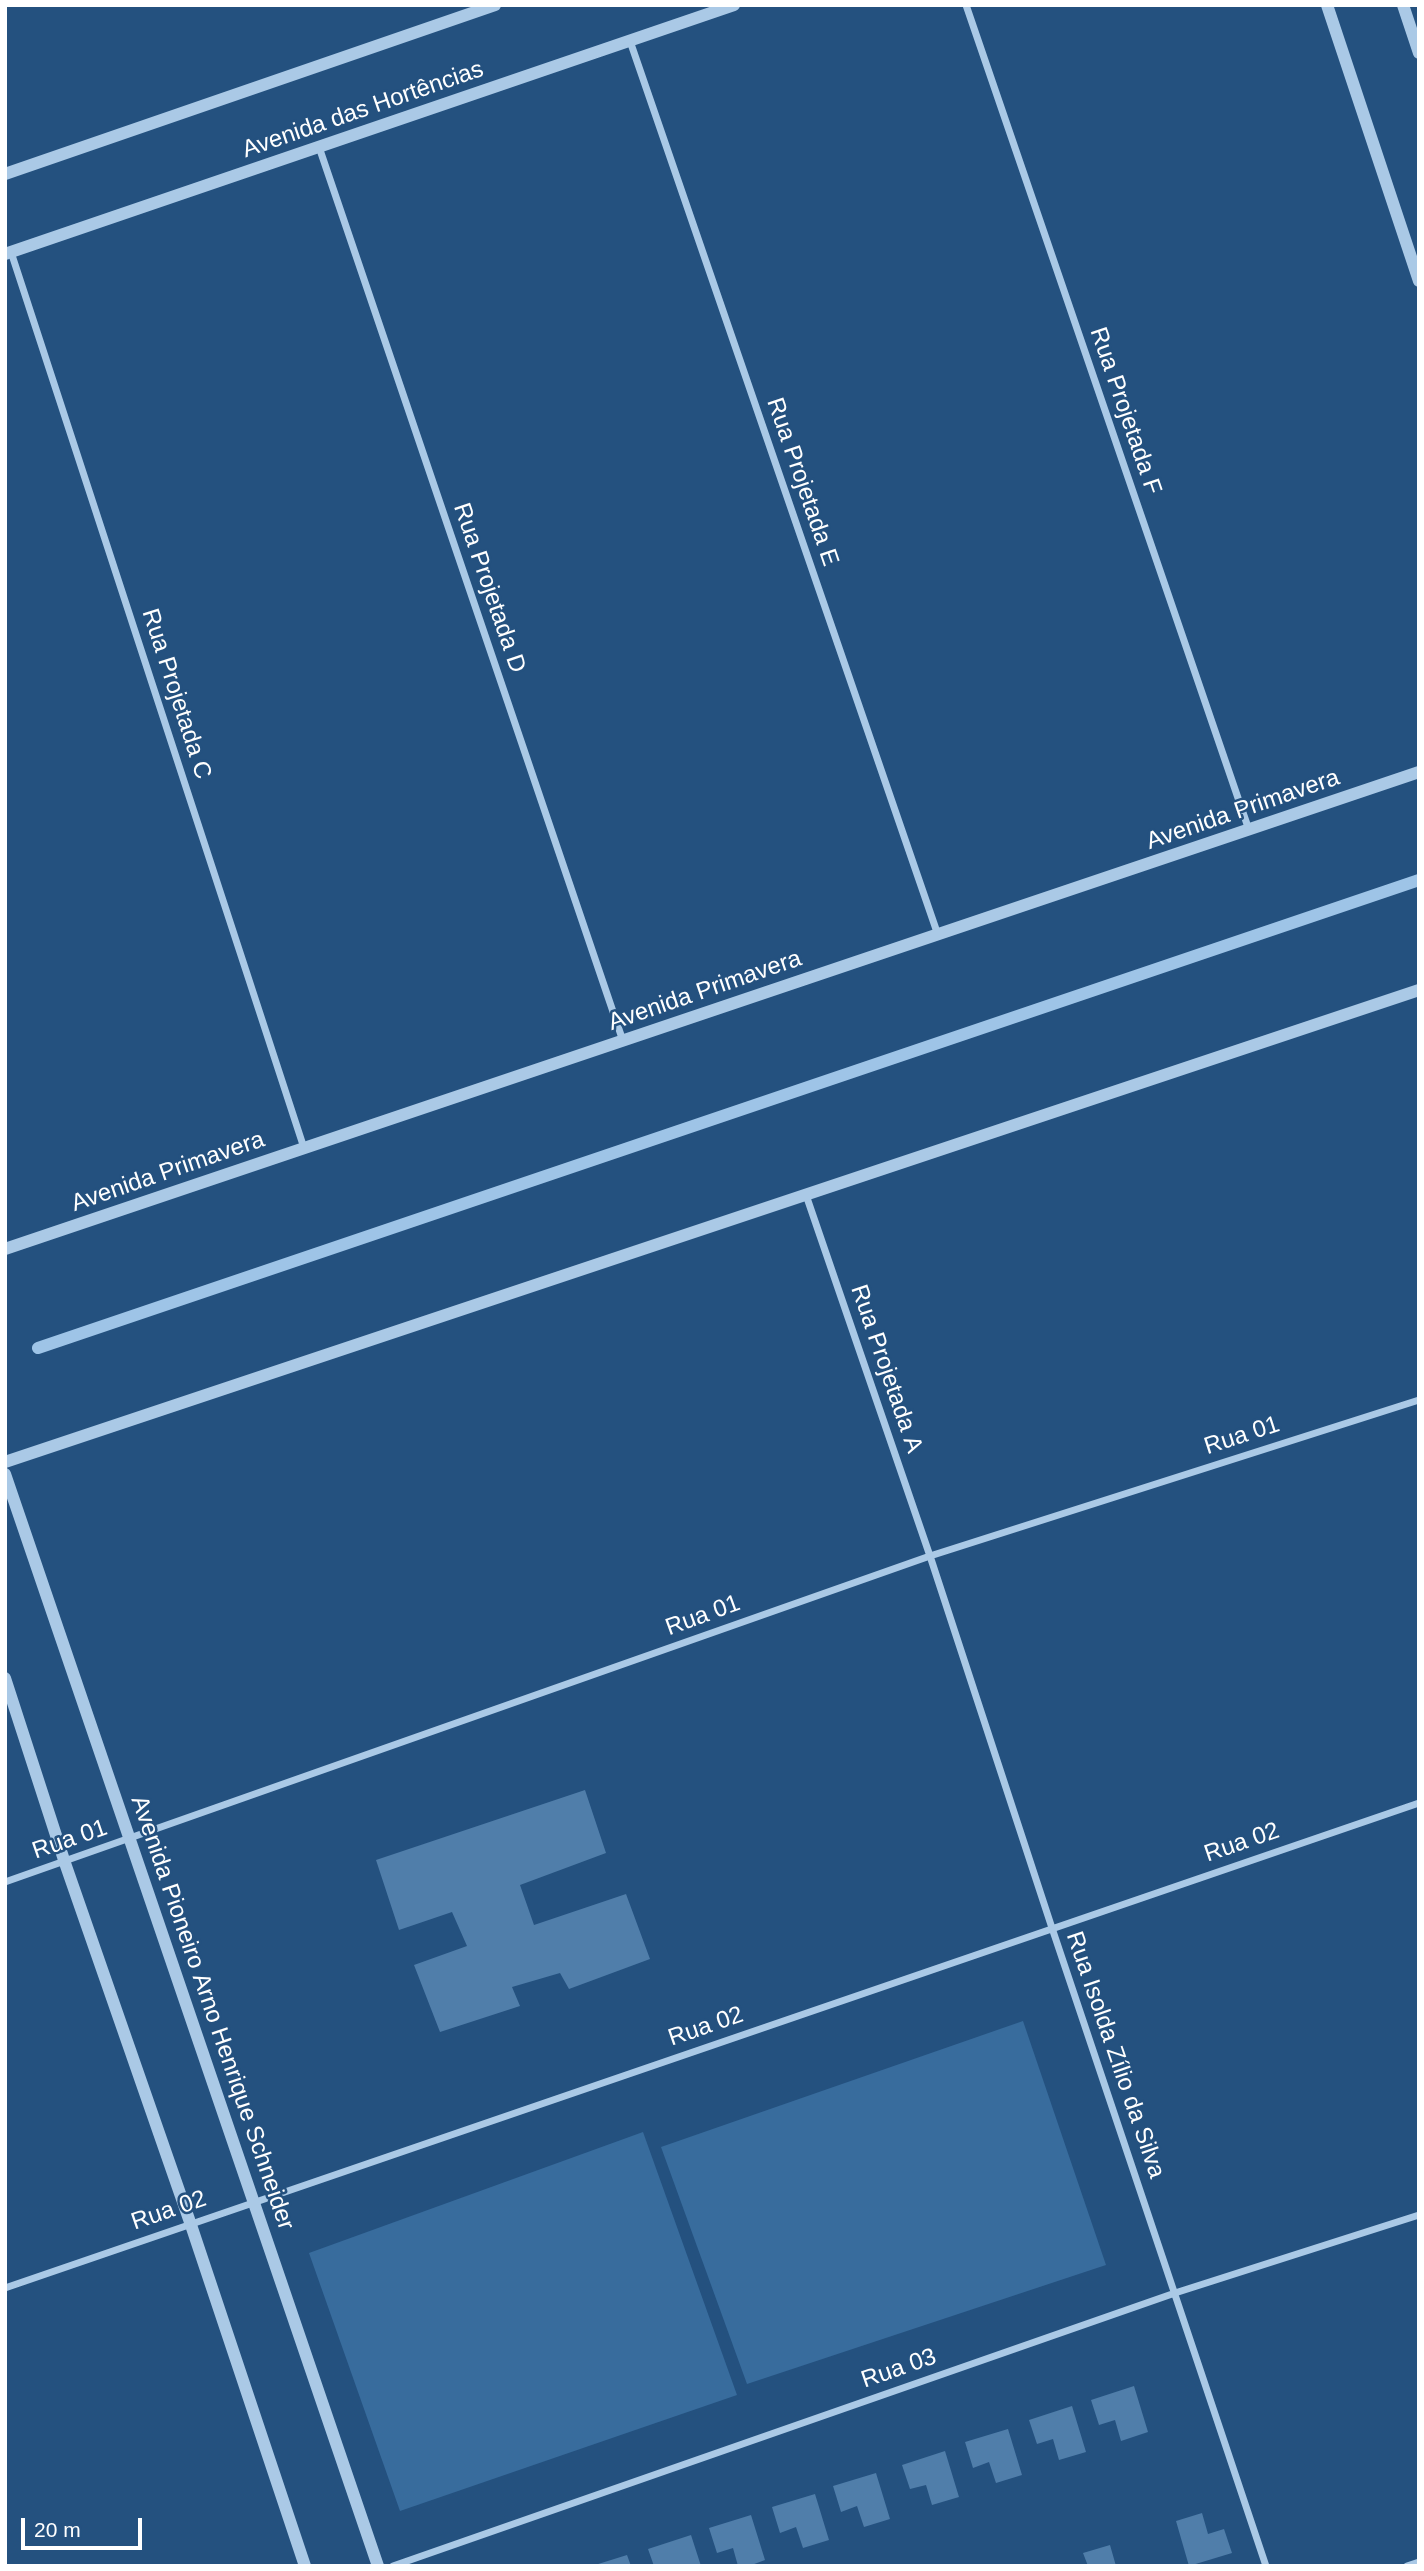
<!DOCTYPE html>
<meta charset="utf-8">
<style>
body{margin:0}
#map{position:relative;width:1424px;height:2571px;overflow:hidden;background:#24517f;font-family:Helvetica,sans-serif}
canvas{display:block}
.frame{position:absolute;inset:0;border:7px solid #fff;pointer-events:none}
.scale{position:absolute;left:21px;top:2518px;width:121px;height:32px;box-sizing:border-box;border:4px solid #fff;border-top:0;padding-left:9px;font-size:21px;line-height:24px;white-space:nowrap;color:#fff;-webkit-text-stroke:5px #24517f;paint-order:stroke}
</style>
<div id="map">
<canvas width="1424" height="2571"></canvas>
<div class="frame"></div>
<div class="scale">20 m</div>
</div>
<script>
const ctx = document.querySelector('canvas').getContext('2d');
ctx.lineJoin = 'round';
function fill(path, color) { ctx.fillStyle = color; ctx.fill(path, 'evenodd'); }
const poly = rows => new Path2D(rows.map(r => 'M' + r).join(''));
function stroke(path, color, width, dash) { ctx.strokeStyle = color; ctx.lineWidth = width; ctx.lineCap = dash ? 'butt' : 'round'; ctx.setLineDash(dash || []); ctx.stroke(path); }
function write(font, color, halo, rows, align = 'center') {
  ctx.font = font + ' Helvetica,sans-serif'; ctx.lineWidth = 5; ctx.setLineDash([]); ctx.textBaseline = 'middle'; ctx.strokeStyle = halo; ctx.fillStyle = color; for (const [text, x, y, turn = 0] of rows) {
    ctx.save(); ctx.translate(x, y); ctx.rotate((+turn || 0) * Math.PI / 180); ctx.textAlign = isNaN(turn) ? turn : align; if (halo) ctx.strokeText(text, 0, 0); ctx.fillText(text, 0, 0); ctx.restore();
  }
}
fill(poly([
 [1023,2021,1106,2265,747,2384,661,2147],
 [643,2132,737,2395,400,2511,309,2253]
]), '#386c9d');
stroke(poly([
 [38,1348,1419,880]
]), '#9ec4e7', 12);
fill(poly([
 [585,1790,606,1853,520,1885,534,1925,626,1894,650,1959,569,1989,560,1973,512,1987,520,2006,440,2032,414,1965,467,1946,452,1912,399,1930,376,1860],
 [1134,2386,1148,2432,1121,2441,1115,2420,1099,2425,1091,2400],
 [1072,2406,1086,2452,1059,2460,1053,2439,1037,2444,1029,2420],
 [1008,2429,1022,2475,996,2483,989,2462,973,2468,965,2442],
 [945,2451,959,2497,932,2505,926,2485,910,2489,902,2465],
 [876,2473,890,2519,864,2527,857,2506,841,2512,833,2486],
 [815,2494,829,2540,803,2548,796,2527,780,2533,772,2507],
 [1202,2513,1208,2534,1224,2529,1232,2553,1189,2566,1176,2521],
 [751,2515,765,2560,749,2566,738,2566,733,2548,717,2553,709,2528],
 [691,2535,701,2566,654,2566,648,2549],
 [1110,2545,1116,2566,1088,2566,1083,2553],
 [627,2555,631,2566,595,2566,595,2565]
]), '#507eaa');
stroke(poly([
 [966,5,1249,830],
 [630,41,938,935],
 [319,147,623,1041],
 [11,252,304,1148],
 [806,1195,930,1556,1052,1928,1266,2566],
 [5,1882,930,1556,1419,1400],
 [5,2288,1419,1803],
 [393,2566,1175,2293,1419,2215],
 [1407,2566,1419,2562]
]), '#aac9e6', 7);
stroke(poly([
 [1327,5,1419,281],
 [1403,5,1419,53],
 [5,174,495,5],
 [5,254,734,5],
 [5,1249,1419,772],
 [5,1462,1419,990],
 [5,1474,378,2566],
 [5,1678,65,1863,191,2225,305,2566]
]), '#aac9e6', 12);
write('24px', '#fff', '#24517f', [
 ["Avenida das Hortências",363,110,-19],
 ["Rua Projetada F",1125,411,71],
 ["Rua Projetada E",802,482,71],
 ["Rua Projetada D",489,588,71],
 ["Rua Projetada C",176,694,72],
 ["Avenida Primavera",1243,810,-19],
 ["Avenida Primavera",705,991,-19],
 ["Avenida Primavera",168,1172,-19],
 ["Rua Projetada A",886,1369,71],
 ["Rua 01",1242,1436,-18],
 ["Rua 01",703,1616,-20],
 ["Rua 01",70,1840,-19],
 ["Rua 02",1242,1843,-19],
 ["Avenida Pioneiro Arno Henrique Schneider",212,2013,71],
 ["Rua 02",706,2027,-19],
 ["Rua Isolda Zílio da Silva",1115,2055,71],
 ["Rua 02",169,2211,-19],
 ["Rua 03",899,2369,-19]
]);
</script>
